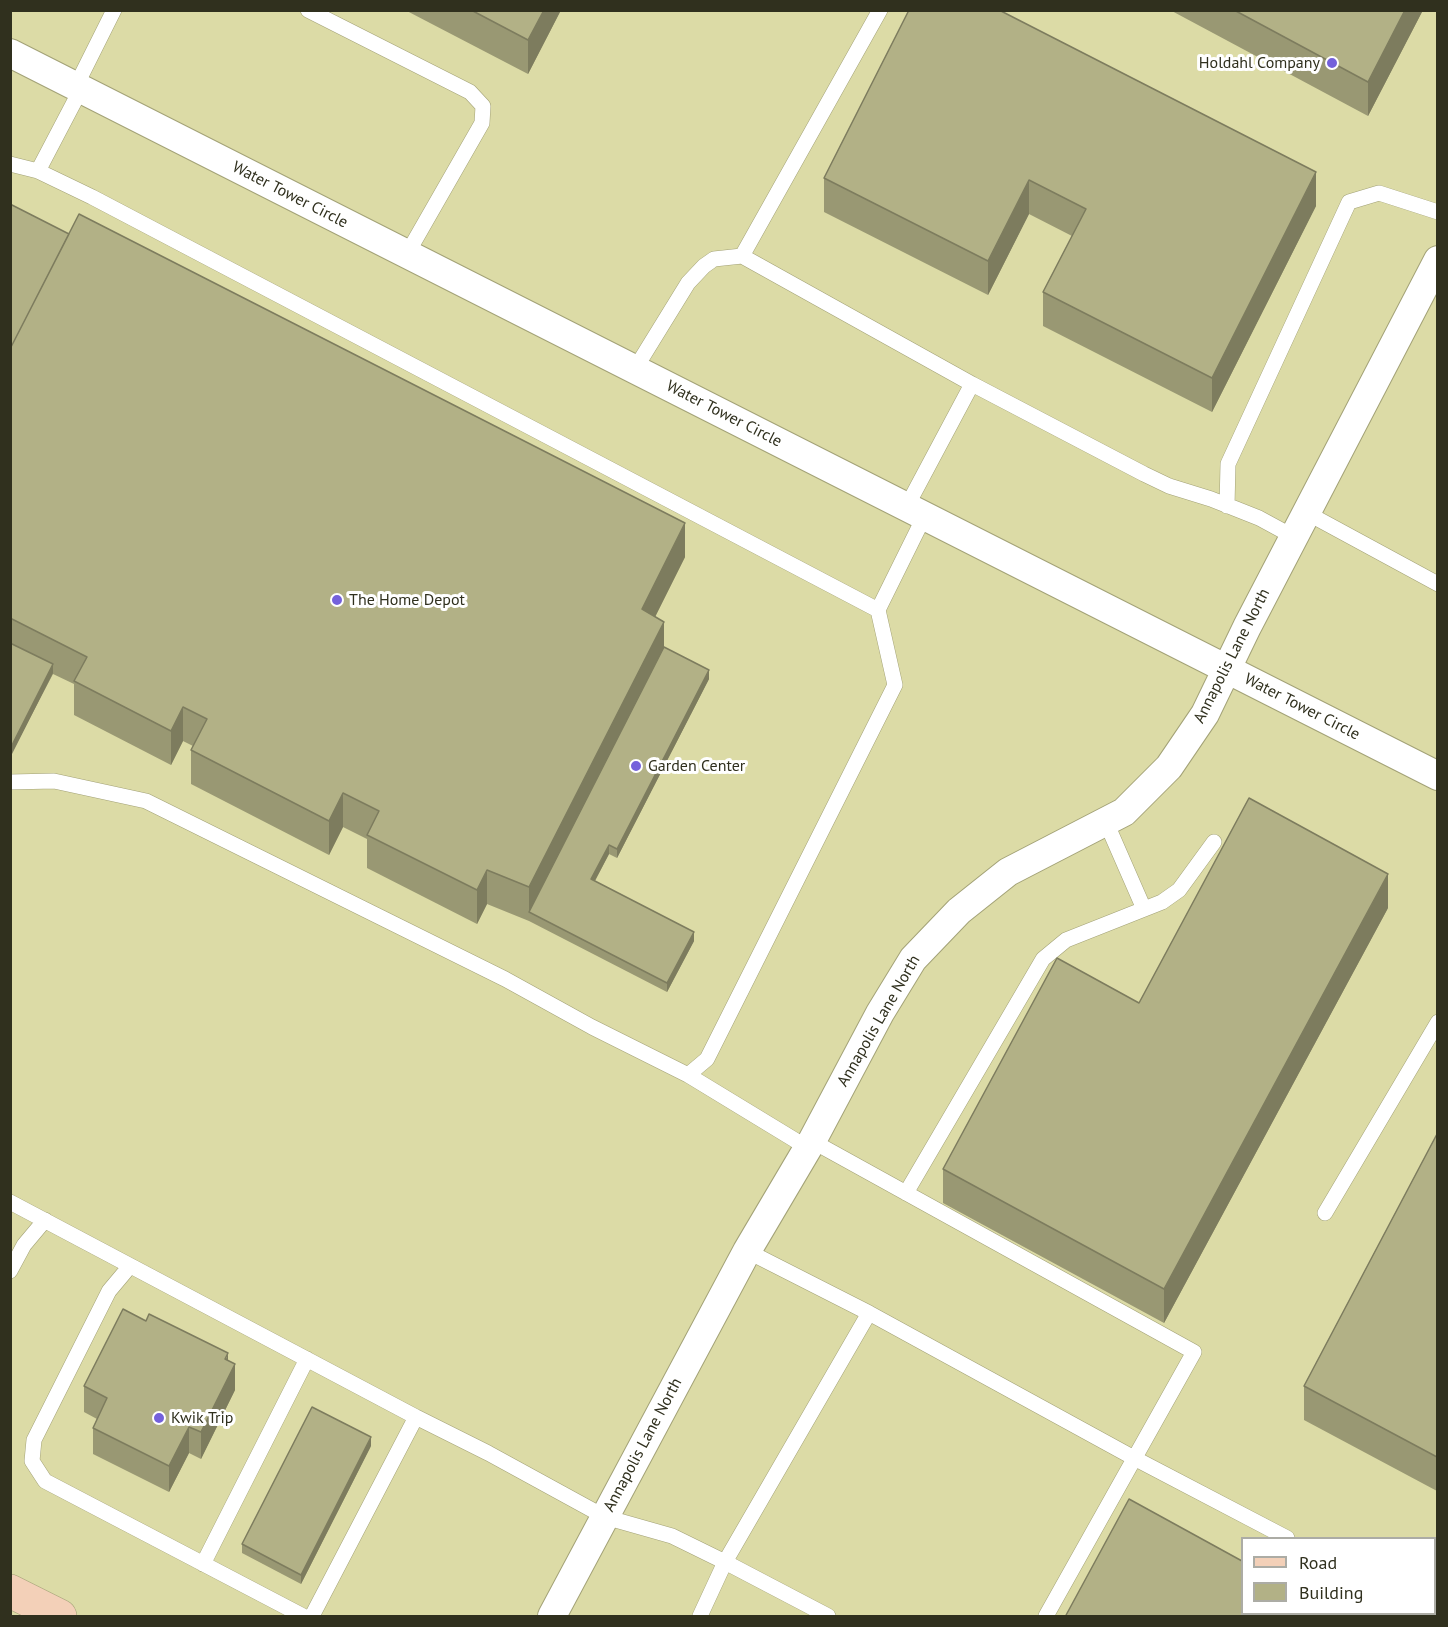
<!DOCTYPE html>
<style>
body{margin:0}
#map{position:relative;width:1448px;height:1627px;overflow:hidden;background:#e4e3b6;font-family:"PT Sans",sans-serif}
canvas{display:block}
.frame{position:absolute;inset:0;border:12px solid #30301e;pointer-events:none}
.legend{position:absolute;left:1241px;top:1537px;width:195px;height:78px;box-sizing:border-box;background:#fff;border:2px solid #acaca5;margin:0;padding:8px 10px;list-style:none;font-size:18px;color:#30301e}
.legend li{display:flex;align-items:center;gap:12px;height:30px}
.legend b{width:30px;border:2px solid #acaca5}
</style>
<div id="map">
<canvas width="1448" height="1627"></canvas>
<div class="frame"></div>
<ul class="legend">
<li><b style="height:8px;background:#f3d0b8"></b>Road</li>
<li><b style="height:16px;background:#b2b186"></b>Building</li>
</ul>
</div>
<script>
const ctx = document.querySelector('canvas').getContext('2d');
ctx.lineJoin = 'round';
function fill(path, color) { ctx.fillStyle = color; ctx.fill(path, 'evenodd'); }
const poly = rows => new Path2D(rows.map(r => 'M' + r).join(''));
function stroke(path, color, width, dash) { ctx.strokeStyle = color; ctx.lineWidth = width; ctx.lineCap = dash ? 'butt' : 'round'; ctx.setLineDash(dash || []); ctx.stroke(path); }
function write(font, color, halo, rows, align = 'center') {
  ctx.font = font + ' "PT Sans",sans-serif'; ctx.lineWidth = 6; ctx.setLineDash([]); ctx.textBaseline = 'middle'; ctx.strokeStyle = halo; ctx.fillStyle = color; for (const [text, x, y, turn = 0] of rows) {
    ctx.save(); ctx.translate(x, y); ctx.rotate((+turn || 0) * Math.PI / 180); ctx.textAlign = isNaN(turn) ? turn : align; if (halo) ctx.strokeText(text, 0, 0); ctx.fillText(text, 0, 0); ctx.restore();
  }
}
fill(poly([
 [11,11,1437,11,1437,1616,11,1616],
 [1242,1538,1434,1538,1434,1614,1242,1614]
]), '#dcdba6');
const lane = poly([
 [308,10,470,92,483,106,482,123,407,254],
 [76,86,114,10],
 [10,164,38,171,92,197,878,610,895,685,707,1059,688,1075,808,1148],
 [38,171,81,89],
 [742,256,880,10],
 [635,369,688,283,704,266,714,259,742,256,972,384,1144,474,1169,486,1211,499,1259,518,1294,537],
 [907,506,972,384],
 [1227,506,1228,464,1349,202,1379,193,1438,212],
 [1307,513,1438,584],
 [878,610,925,515],
 [10,782,54,781,146,801,505,979,592,1027,688,1075],
 [1106,822,1144,909],
 [812,1141,1194,1352,1046,1616],
 [906,1193,1043,959,1066,940,1162,902,1179,890,1214,842],
 [10,1202,416,1417,488,1453,605,1517,672,1536,725,1562,700,1616],
 [1325,1213,1438,1022],
 [747,1251,869,1313,1134,1458,1287,1538],
 [130,1266,109,1291,34,1440,32,1461,45,1481,303,1616],
 [10,1271,24,1245,45,1220],
 [203,1564,307,1359],
 [1430,1614,1436,1616],
 [312,1616,416,1417],
 [828,1616,725,1562,869,1313]
]);
const street = poly([
 [10,53,1438,776],
 [552,1616,747,1251,812,1141,880,1013,913,959,959,911,1008,872,1124,812,1169,767,1205,714,1247,627,1438,260]
]);
const secondary = poly([
 [10,1591,60,1616]
]);
stroke(lane, '#a3a277', 16);
stroke(street, '#a3a277', 30);
stroke(secondary, '#a3a277', 34);
stroke(lane, '#fff', 15);
stroke(street, '#fff', 28);
stroke(secondary, '#f3d0b8', 33);
fill(poly([
 [405,10,561,10,528,74],
 [909,10,1316,206,1212,412,1043,326,1043,292,1072,236,1029,214,988,295,824,212,824,178],
 [1170,10,1423,10,1368,116],
 [10,204,685,557,655,617,664,647,709,679,617,858,609,854,595,881,694,941,667,992,529,921,487,904,477,924,367,868,367,839,343,827,329,855,191,784,191,750,193,746,183,741,171,765,74,715,74,684,53,674,10,756],
 [1388,908,1164,1323,943,1203,943,1169,1139,1003],
 [1437,1134,1437,1491,1304,1420,1304,1386],
 [146,1321,228,1361,235,1390,201,1459,189,1453,169,1492,93,1454,93,1428,97,1419,84,1412,84,1386],
 [371,1446,301,1584,242,1553,242,1544]
]), '#999873');
fill(poly([
 [544,10,561,10,528,74,528,40],
 [1405,10,1423,10,1368,116,1368,82],
 [1316,172,1316,206,1212,412,1212,378],
 [1029,180,1029,214,988,295,988,261],
 [685,523,685,557,642,643,642,609],
 [664,622,664,656,529,912,529,887],
 [53,664,53,673,11,756,11,747],
 [709,670,709,679,617,858,617,849],
 [183,707,183,741,171,765,171,731],
 [343,793,343,827,329,855,329,821],
 [609,845,609,854,591,888,591,879],
 [487,870,487,904,477,924,477,890],
 [1388,874,1388,908,1164,1323,1164,1289],
 [694,932,694,941,667,992,667,983],
 [228,1353,228,1378,235,1364,235,1390,201,1459,201,1432],
 [189,1427,189,1453,169,1492,169,1466],
 [371,1437,371,1446,301,1584,301,1575]
]), '#7d7c5e');
const building = poly([
 [471,10,544,10,528,40,471,10],
 [909,10,999,10,1316,172,1212,378,1043,292,1086,209,1029,180,988,261,824,178,909,10],
 [1234,10,1405,10,1368,82,1234,10],
 [10,204,69,234,10,349,10,204],
 [79,214,685,523,642,609,664,622,529,887,487,870,477,890,367,835,379,811,343,793,329,821,191,750,207,719,183,707,171,731,74,681,87,657,10,618,10,349,79,214],
 [10,643,53,664,11,747,10,747,10,643],
 [664,647,709,670,617,849,609,845,591,879,694,932,667,983,529,912,664,647],
 [1249,798,1388,874,1164,1289,943,1169,1057,958,1139,1003,1249,798],
 [1437,1134,1437,1457,1304,1386,1437,1134],
 [123,1309,146,1321,149,1314,228,1353,225,1359,235,1364,201,1432,189,1427,169,1466,93,1428,107,1398,84,1386,123,1309],
 [312,1407,371,1437,301,1575,242,1544,312,1407],
 [1129,1499,1242,1561,1242,1614,1341,1614,1346,1617,1065,1617,1129,1499]
]);
fill(building, '#b2b186');
stroke(building, '#7d7c5e', 1.5);
for (const [x, y, r, color] of [
 [1332,63,6,"#7461db"],
 [337,600,6,"#7461db"],
 [636,766,6,"#7461db"],
 [159,1418,6,"#7461db"]
]) { const dot = new Path2D(); dot.arc(x, y, r, 0, 2 * Math.PI); ctx.fillStyle = color; ctx.fill(dot); stroke(dot, '#fff', 2); }
write('16px', '#30301e', '#fff', [
 ["Holdahl Company",1320,63,"right"],
 ["The Home Depot",349,600],
 ["Garden Center",648,766],
 ["Kwik Trip",171,1418]
], 'left');
write('16px', '#30301e', '#fff', [
 ["Water Tower Circle",290,195,27],
 ["Water Tower Circle",724,414,27],
 ["Annapolis Lane North",1232,656,-63],
 ["Water Tower Circle",1302,707,27],
 ["Annapolis Lane North",879,1021,-60],
 ["Annapolis Lane North",643,1445,-62]
]);
</script>
